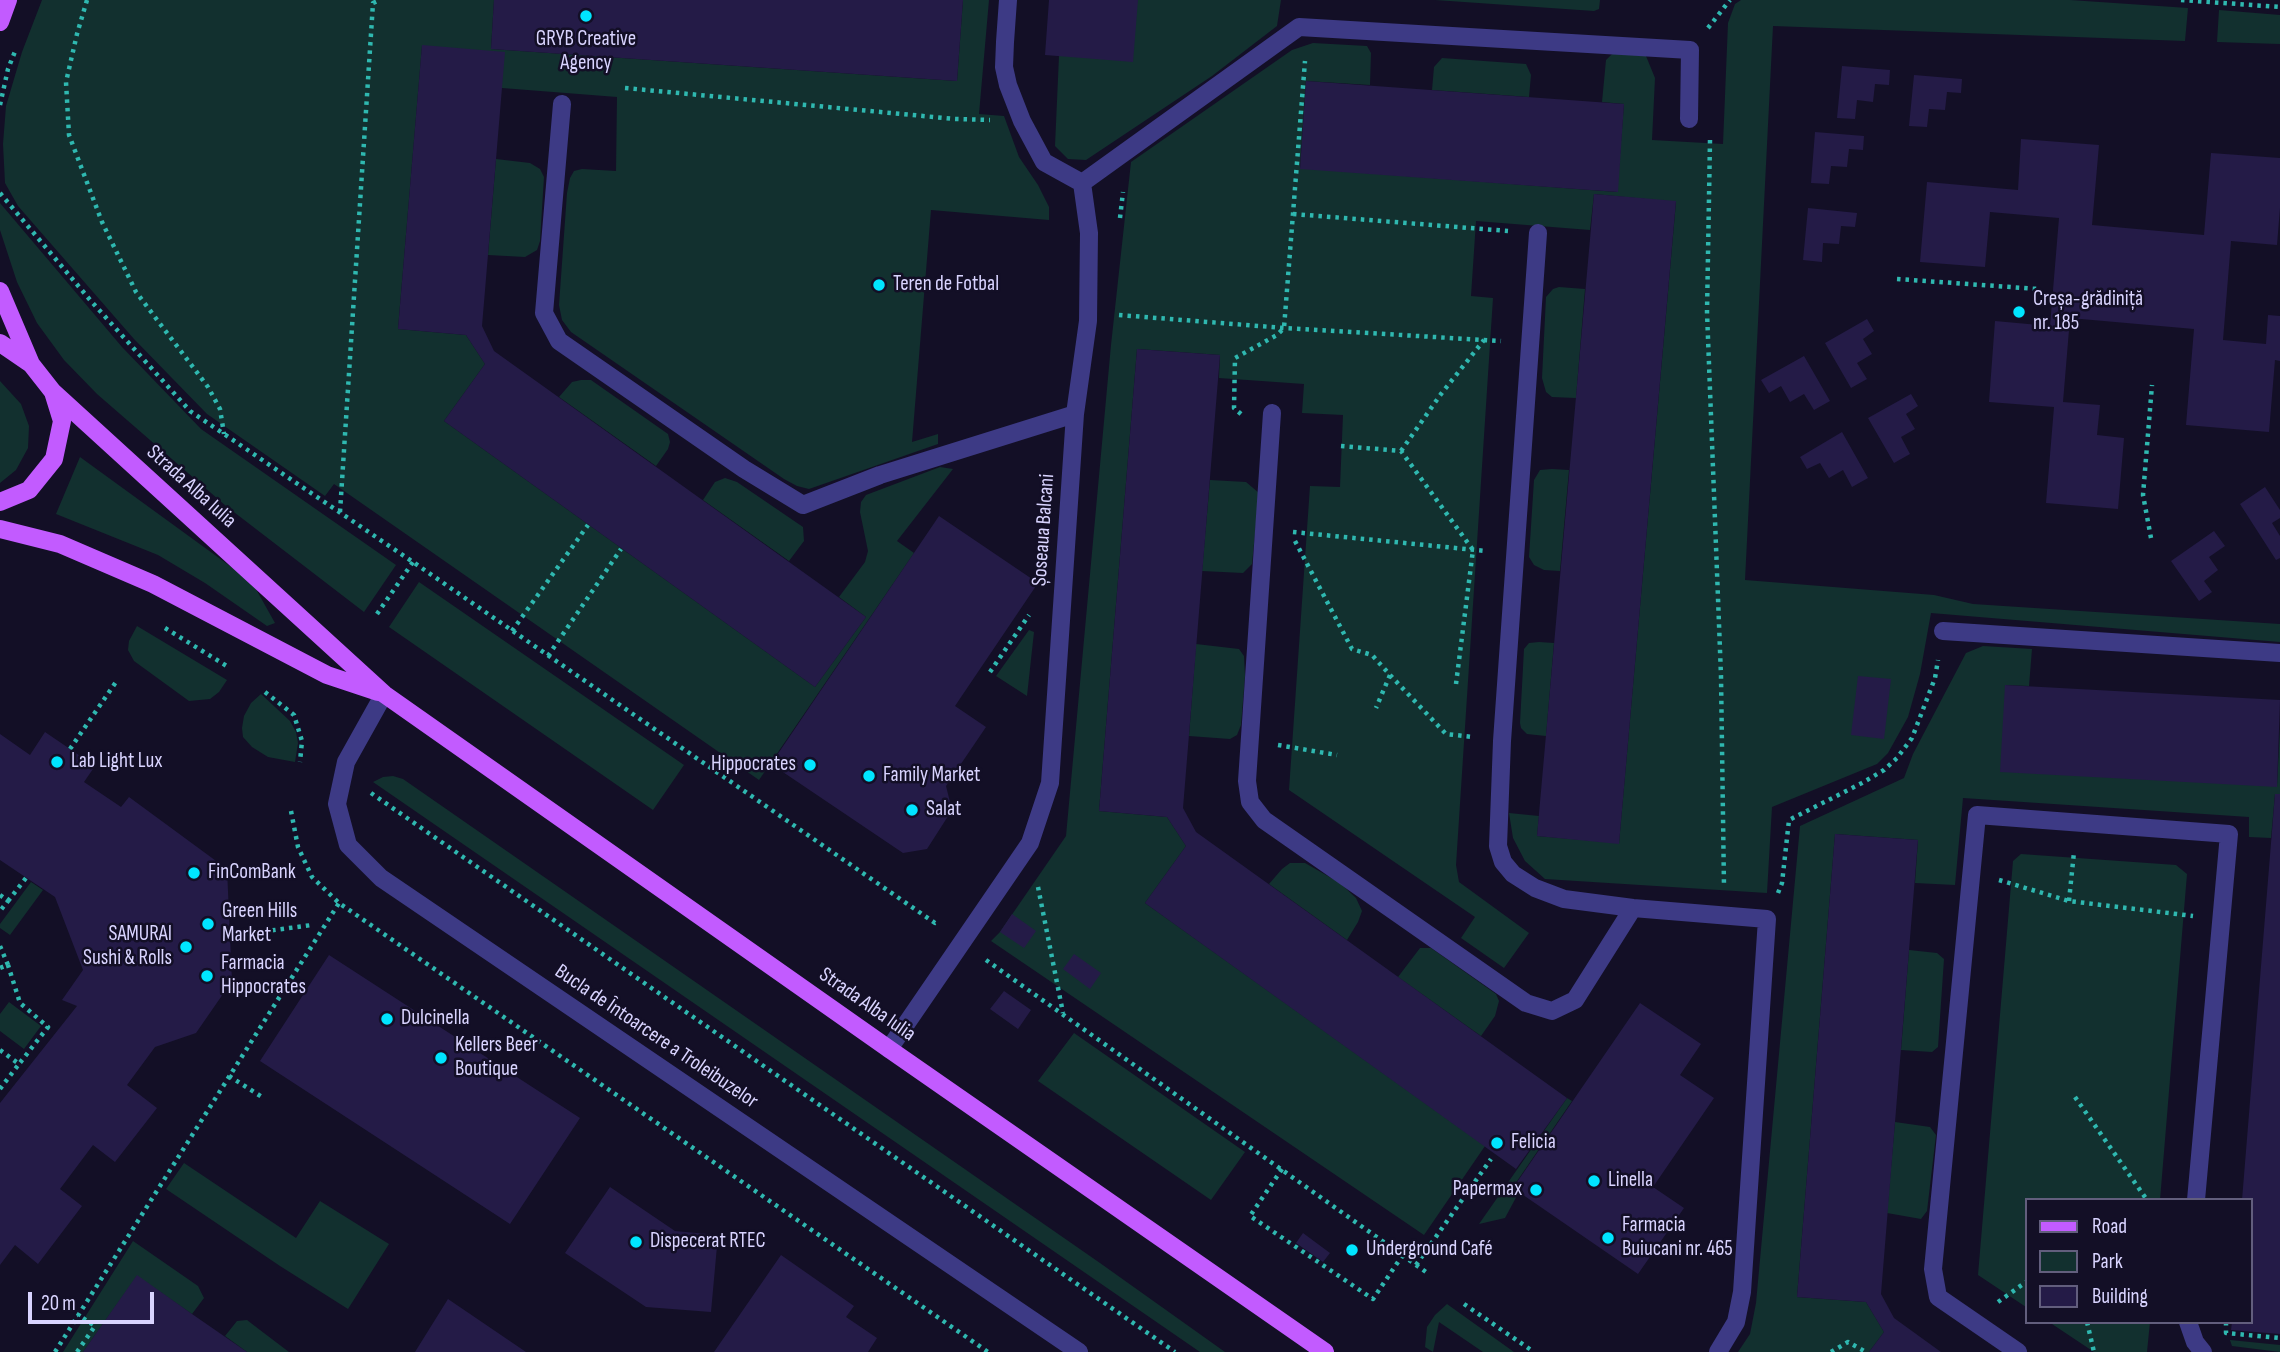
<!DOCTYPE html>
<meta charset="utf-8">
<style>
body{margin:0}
#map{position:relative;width:2280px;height:1352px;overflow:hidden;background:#130f26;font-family:"Sofia Sans Condensed",sans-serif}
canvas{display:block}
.legend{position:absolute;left:2025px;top:1198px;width:228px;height:126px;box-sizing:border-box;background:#130f26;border:2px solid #625e7d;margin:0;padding:9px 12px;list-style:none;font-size:21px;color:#d9d4ff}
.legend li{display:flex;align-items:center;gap:14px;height:35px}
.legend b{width:35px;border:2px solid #625e7d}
.scale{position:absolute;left:28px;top:1292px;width:126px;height:32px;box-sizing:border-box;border:4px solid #d9d4ff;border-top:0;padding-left:9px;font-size:21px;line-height:24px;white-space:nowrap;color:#d9d4ff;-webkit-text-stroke:5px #130f26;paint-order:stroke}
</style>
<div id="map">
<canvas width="2280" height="1352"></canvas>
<ul class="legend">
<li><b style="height:9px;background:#c25bff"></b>Road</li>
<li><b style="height:19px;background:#12302f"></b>Park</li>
<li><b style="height:19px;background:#241b47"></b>Building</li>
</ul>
<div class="scale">20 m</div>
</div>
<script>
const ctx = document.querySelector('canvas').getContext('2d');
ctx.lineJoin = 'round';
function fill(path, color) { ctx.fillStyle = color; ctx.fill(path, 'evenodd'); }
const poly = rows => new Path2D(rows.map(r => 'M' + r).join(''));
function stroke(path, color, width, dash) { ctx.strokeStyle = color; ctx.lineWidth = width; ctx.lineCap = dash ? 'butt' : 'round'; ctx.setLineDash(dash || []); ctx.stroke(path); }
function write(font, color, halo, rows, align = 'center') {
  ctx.font = font + ' "Sofia Sans Condensed",sans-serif'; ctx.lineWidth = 5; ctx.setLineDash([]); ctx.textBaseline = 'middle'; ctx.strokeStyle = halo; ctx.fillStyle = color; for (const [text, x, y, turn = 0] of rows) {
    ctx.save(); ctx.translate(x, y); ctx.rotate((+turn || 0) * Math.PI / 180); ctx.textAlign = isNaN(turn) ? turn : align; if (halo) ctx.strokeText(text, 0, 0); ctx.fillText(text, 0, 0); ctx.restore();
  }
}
fill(poly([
 [42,0,494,0,491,49,957,81,963,0,989,0,979,114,1004,116,1019,157,1038,185,1049,207,1049,220,931,210,912,442,938,434,938,444,809,489,797,486,784,479,571,332,562,320,559,305,567,193,570,178,574,171,582,169,616,171,617,97,502,88,422,46,398,329,466,335,485,364,444,421,815,687,866,617,839,597,865,562,868,551,860,512,861,502,866,495,940,467,953,469,897,541,914,553,759,780,334,484,325,496,207,414,134,339,18,206,5,183,3,144,6,106,22,52],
 [1138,0,1281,0,1277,26,1212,76,1086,160,1068,159,1055,146,1059,56],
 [1435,0,1600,0,1599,9,1594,11],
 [1741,0,2070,0,2188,8,2185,41,1773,26,1745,580,1934,595,1973,604,2280,624,2280,642,1931,613,1920,674,1908,717,1888,753,1877,764,1772,807,1767,893,1545,879,1525,861,1513,838,1509,813,1539,816,1537,836,1619,843,1676,202,1594,194,1590,230,1476,221,1471,296,1493,298,1456,865,1459,882,1529,933,1504,968,1461,938,1475,917,1289,790,1310,486,1340,487,1343,415,1302,413,1304,384,1219,378,1220,355,1137,349,1099,811,1167,817,1186,846,1145,903,1485,1146,1424,1235,991,941,1000,932,1066,836,1111,345,1131,162,1292,50,1313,43,1367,46,1371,53,1370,85,1306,81,1300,168,1617,192,1624,104,1602,102,1606,60,1613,53,1646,56,1655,78,1652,140,1723,144,1728,23,1735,4],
 [2219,10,2280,15,2280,44,2217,42],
 [1442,58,1526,64,1531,75,1529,97,1432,90,1434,67],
 [496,159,530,163,540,169,544,177,540,241,537,250,525,257,488,255],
 [0,203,122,347,201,429,396,565,364,612,226,506,97,394,64,360,37,323,17,282,0,230],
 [1559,287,1585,289,1576,398,1552,397,1546,392,1542,378,1546,297,1553,289],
 [581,380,591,380,668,434,670,442,668,449,656,466,559,397,572,382],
 [0,381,21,404,29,426,28,448,16,470,0,483],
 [80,457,252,582,275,623,267,626,205,583,158,555,56,514],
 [1552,469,1569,470,1560,571,1544,570,1534,565,1529,557,1534,480,1540,470],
 [725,478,737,482,803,527,804,541,789,561,703,500,715,482],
 [1210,480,1246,482,1259,493,1252,564,1243,573,1202,571],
 [419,582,684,765,653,810,389,627],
 [137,626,227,680,219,692,210,699,189,701,134,661,128,650,129,641],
 [1029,630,1034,632,1027,696,996,676],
 [1539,642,1554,643,1546,736,1527,734,1521,728,1520,723,1524,649,1529,643],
 [1196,644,1239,649,1244,656,1245,676,1241,725,1237,735,1230,739,1189,736],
 [1983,646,2032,649,2029,686,2005,685,2277,786,2280,728,2280,794,2275,794,2271,838,2249,837,2249,817,1963,798,1955,885,1915,883,1918,840,1835,834,1797,1297,1866,1302,1884,1332,1869,1352,1738,1352,1750,1334,1756,1303,1800,826,1904,778,1913,754,1966,653],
 [261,694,290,721,296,732,298,743,295,762,268,757,252,747,243,737,242,728,244,716,251,703],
 [393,776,403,779,1100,1263,1225,1352,1200,1352,373,782,383,777],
 [2021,854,2176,865,2187,874,2160,1200,2026,1200,2026,1307,1978,1275,2013,861],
 [1290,863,1305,863,1340,883,1356,898,1362,911,1358,922,1347,940,1269,884,1282,869],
 [31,882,43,890,10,935,0,928,0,924],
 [1420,948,1431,948,1496,994,1499,1001,1495,1016,1481,1036,1398,977],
 [1909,950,1937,953,1944,959,1938,1047,1932,1052,1901,1050],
 [9,1002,41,1026,24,1049,0,1031,0,1014],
 [1074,1033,1245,1152,1211,1200,1038,1081],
 [1567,1098,1572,1101,1513,1187,1519,1192,1505,1218,1479,1224],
 [1895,1122,1930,1127,1936,1135,1927,1211,1921,1219,1887,1213],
 [184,1163,296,1238,320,1201,389,1244,348,1309,280,1266,166,1189],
 [133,1241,198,1286,204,1298,192,1314,137,1276,83,1352,63,1352],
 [1447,1304,1514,1352,1483,1352,1439,1322,1433,1352,1425,1347,1427,1327,1435,1315],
 [247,1320,260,1330,289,1352,247,1352,225,1336,237,1321],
 [2049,1322,2150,1322,2147,1352,2094,1352],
 [2230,1340,2280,1345,2280,1352,2232,1346]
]), '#12302f');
fill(poly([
 [494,0,963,0,957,81,491,49],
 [1049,0,1138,0,1133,62,1045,55],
 [422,45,505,52,482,326,494,351,866,617,815,687,444,421,485,364,466,335,398,329],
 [1842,66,1890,70,1889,85,1875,84,1873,102,1857,100,1855,119,1837,118],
 [1914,75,1962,79,1961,93,1947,92,1945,110,1929,109,1927,127,1909,126],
 [1306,81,1624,104,1618,192,1300,169],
 [1815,132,1864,136,1863,150,1849,149,1847,167,1831,166,1829,184,1811,183],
 [2021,139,2099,145,2092,225,2204,235,2211,153,2280,158,2280,208,2277,245,2231,241,2223,340,2266,344,2268,315,2280,316,2280,361,2275,360,2269,432,2186,425,2194,329,2070,318,2063,402,2100,405,2097,435,2124,438,2118,509,2046,503,2054,407,1989,402,1995,321,2050,326,2059,218,1990,212,1985,267,1920,262,1927,182,2018,190],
 [1594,194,1676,201,1619,844,1537,836],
 [1808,208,1857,213,1855,227,1841,226,1839,244,1823,243,1822,262,1803,260],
 [1867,319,1874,331,1863,339,1872,354,1857,363,1867,379,1851,388,1825,343],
 [1137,349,1220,355,1183,808,1196,832,1567,1098,1516,1169,1145,903,1186,846,1167,817,1099,811],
 [1804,356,1830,401,1814,410,1804,394,1790,402,1781,386,1769,393,1761,380],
 [1911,394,1918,406,1906,414,1915,429,1901,437,1910,454,1894,463,1868,418],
 [1842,432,1868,478,1852,487,1843,470,1829,478,1820,463,1807,469,1800,457],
 [2265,487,2280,510,2280,518,2272,523,2280,536,2280,558,2276,560,2240,504],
 [939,516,1038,583,955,706,986,727,946,786,952,810,927,849,903,853,771,764],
 [2214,531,2225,546,2209,557,2218,570,2204,581,2212,592,2199,601,2171,561],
 [1858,676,1891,679,1884,739,1851,735],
 [2005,685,2280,700,2277,787,2000,772],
 [45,732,95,766,84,782,121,807,129,797,227,869,232,981,196,1033,155,1047,127,1085,157,1108,115,1162,93,1145,60,1189,82,1206,38,1264,15,1245,0,1265,0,1103,77,1006,62,1000,83,970,55,897,0,860,0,734,30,755],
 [2275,794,2280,794,2280,1334,2231,1330,2232,1322,2250,1322,2250,1200,2242,1200],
 [1835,834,1918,840,1881,1294,1894,1318,1941,1352,1869,1352,1884,1332,1866,1302,1797,1297],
 [1012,914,1036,931,1024,948,1000,932],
 [1074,954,1101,973,1090,989,1063,969],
 [329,955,580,1118,510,1224,260,1061],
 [1004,991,1031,1010,1018,1029,990,1009],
 [1640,1003,1701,1044,1680,1075,1714,1098,1653,1187,1684,1208,1638,1274,1513,1188],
 [610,1187,675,1231,718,1235,711,1312,646,1307,565,1253],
 [1303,1233,1330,1253,1323,1262,1296,1243],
 [781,1255,854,1306,846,1317,877,1338,868,1352,714,1352],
 [137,1275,192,1314,247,1352,83,1352],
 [448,1299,526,1352,415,1352]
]), '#241b47');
stroke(poly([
 [87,0,77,34,66,82,69,135,102,222,136,292,208,387,220,409,224,434],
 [2181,0,2280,7],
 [1708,28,1730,0],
 [625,88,955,119,990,120],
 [0,105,8,69,16,49],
 [1710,140,1707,312,1721,676,1724,887],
 [0,193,91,301,190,411,413,562,935,923,937,922],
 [1293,214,1508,231],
 [1120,218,1123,192],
 [1897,279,2038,289],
 [1119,315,1284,328,1501,341],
 [1241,414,1234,408,1235,358,1277,335,1284,328,1305,61],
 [1341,446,1401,451,1473,550,1456,684],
 [1401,451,1441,394,1484,340],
 [340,512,373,3,380,0],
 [1293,532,1486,551],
 [2151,538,2143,495,2152,385],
 [1295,541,1352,649,1372,655,1390,675,1376,708],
 [377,614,413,562],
 [165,628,230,668],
 [512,631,588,525],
 [548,656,621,549],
 [990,672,1029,615],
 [1390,675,1446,734,1473,737],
 [265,692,294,715,302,741,300,762],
 [1278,745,1337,755],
 [70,749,118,679],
 [371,793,1175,1352],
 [291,811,298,847,312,877,339,903,988,1352],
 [1999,880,2069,901,2193,916],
 [1038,887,1063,1013],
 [1778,893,1782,883,1789,820,1862,783,1884,770,1897,758,1912,738,1935,678,1938,660],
 [0,895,8,901,0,911],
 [8,901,26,878],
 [2069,901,2074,852],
 [230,936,312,925],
 [0,946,8,965,0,968],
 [986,960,1426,1272],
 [0,1050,19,1064,48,1027,20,1003,8,965],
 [229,1076,262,1097],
 [0,1089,19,1064],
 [2075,1097,2147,1200],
 [1282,1169,1250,1216,1373,1299,1402,1256],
 [1416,1265,1491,1159],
 [1998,1302,2026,1282],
 [1464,1304,1534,1352],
 [2087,1322,2094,1352],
 [2226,1322,2226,1333,2280,1338],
 [55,1352,339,903],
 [77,1352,95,1326,78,1315],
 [1831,1352,1848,1342,1866,1352]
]), '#2fb8b0', 4.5, [3.5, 5]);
stroke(poly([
 [562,104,544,313,559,341,744,469,803,505,880,475,1075,414],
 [1082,183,1299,27,1690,50,1689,119],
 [1538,233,1502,741,1498,846,1503,862,1513,874,1535,888,1564,899,1633,908,1767,919,1742,1292,1736,1322,1718,1352],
 [1272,413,1247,781,1250,802,1264,820,1526,1003,1552,1011,1575,1000,1633,908],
 [1943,631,2280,653],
 [384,694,346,762,337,804,348,845,381,878,1079,1352],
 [889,1049,1030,843,1050,783,1075,414,1088,321,1089,233,1082,183,1044,162,1022,121,1008,85,1004,67,1005,42,1008,0],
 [2188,1322,2195,1342,2203,1352],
 [2018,1352,1938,1297,1933,1269,1977,815,2229,834,2196,1200]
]), '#3d3a85', 18);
stroke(poly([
 [0,22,8,0],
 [0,291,31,364,53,392,384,694,889,1049,1325,1352],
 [0,343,31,364],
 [0,502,29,490,54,459,62,421,53,392],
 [0,529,60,544,153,584,327,675,378,692]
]), '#c25bff', 18);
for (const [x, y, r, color] of [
 [586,16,7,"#00e5ff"],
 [879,285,7,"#00e5ff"],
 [2019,312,7,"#00e5ff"],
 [57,762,7,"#00e5ff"],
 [810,765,7,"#00e5ff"],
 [869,776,7,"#00e5ff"],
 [912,810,7,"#00e5ff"],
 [194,873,7,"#00e5ff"],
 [208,924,7,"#00e5ff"],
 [186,947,7,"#00e5ff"],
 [207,976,7,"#00e5ff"],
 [387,1019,7,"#00e5ff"],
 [441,1058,7,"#00e5ff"],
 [1497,1143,7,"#00e5ff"],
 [1594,1181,7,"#00e5ff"],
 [1536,1190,7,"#00e5ff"],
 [1608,1238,7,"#00e5ff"],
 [636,1242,7,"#00e5ff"],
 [1352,1250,7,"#00e5ff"]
]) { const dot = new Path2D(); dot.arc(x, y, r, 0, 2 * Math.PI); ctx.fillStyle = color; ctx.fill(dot); stroke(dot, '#130f26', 2.5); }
write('21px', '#d9d4ff', '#130f26', [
 ["GRYB Creative",586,40,"center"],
 ["Agency",586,64,"center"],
 ["Teren de Fotbal",893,285],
 ["Creșa-grădiniță",2033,300],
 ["nr. 185",2033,324],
 ["Lab Light Lux",71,762],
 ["Hippocrates",796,765,"right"],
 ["Family Market",883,776],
 ["Salat",926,810],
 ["FinComBank",208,873],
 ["Green Hills",222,912],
 ["Market",222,936],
 ["SAMURAI",172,935,"right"],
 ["Sushi & Rolls",172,959,"right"],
 ["Farmacia",221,964],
 ["Hippocrates",221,988],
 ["Dulcinella",401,1019],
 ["Kellers Beer",455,1046],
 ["Boutique",455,1070],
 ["Felicia",1511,1143],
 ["Linella",1608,1181],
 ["Papermax",1522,1190,"right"],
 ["Farmacia",1622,1226],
 ["Buiucani nr. 465",1622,1250],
 ["Dispecerat RTEC",650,1242],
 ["Underground Café",1366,1250]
], 'left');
write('21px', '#d9d4ff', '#130f26', [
 ["Strada Alba Iulia",191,487,42],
 ["Șoseaua Balcani",1044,530,-86],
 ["Strada Alba Iulia",867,1005,35],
 ["Bucla de Întoarcere a Troleibuzelor",656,1037,34]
]);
</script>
